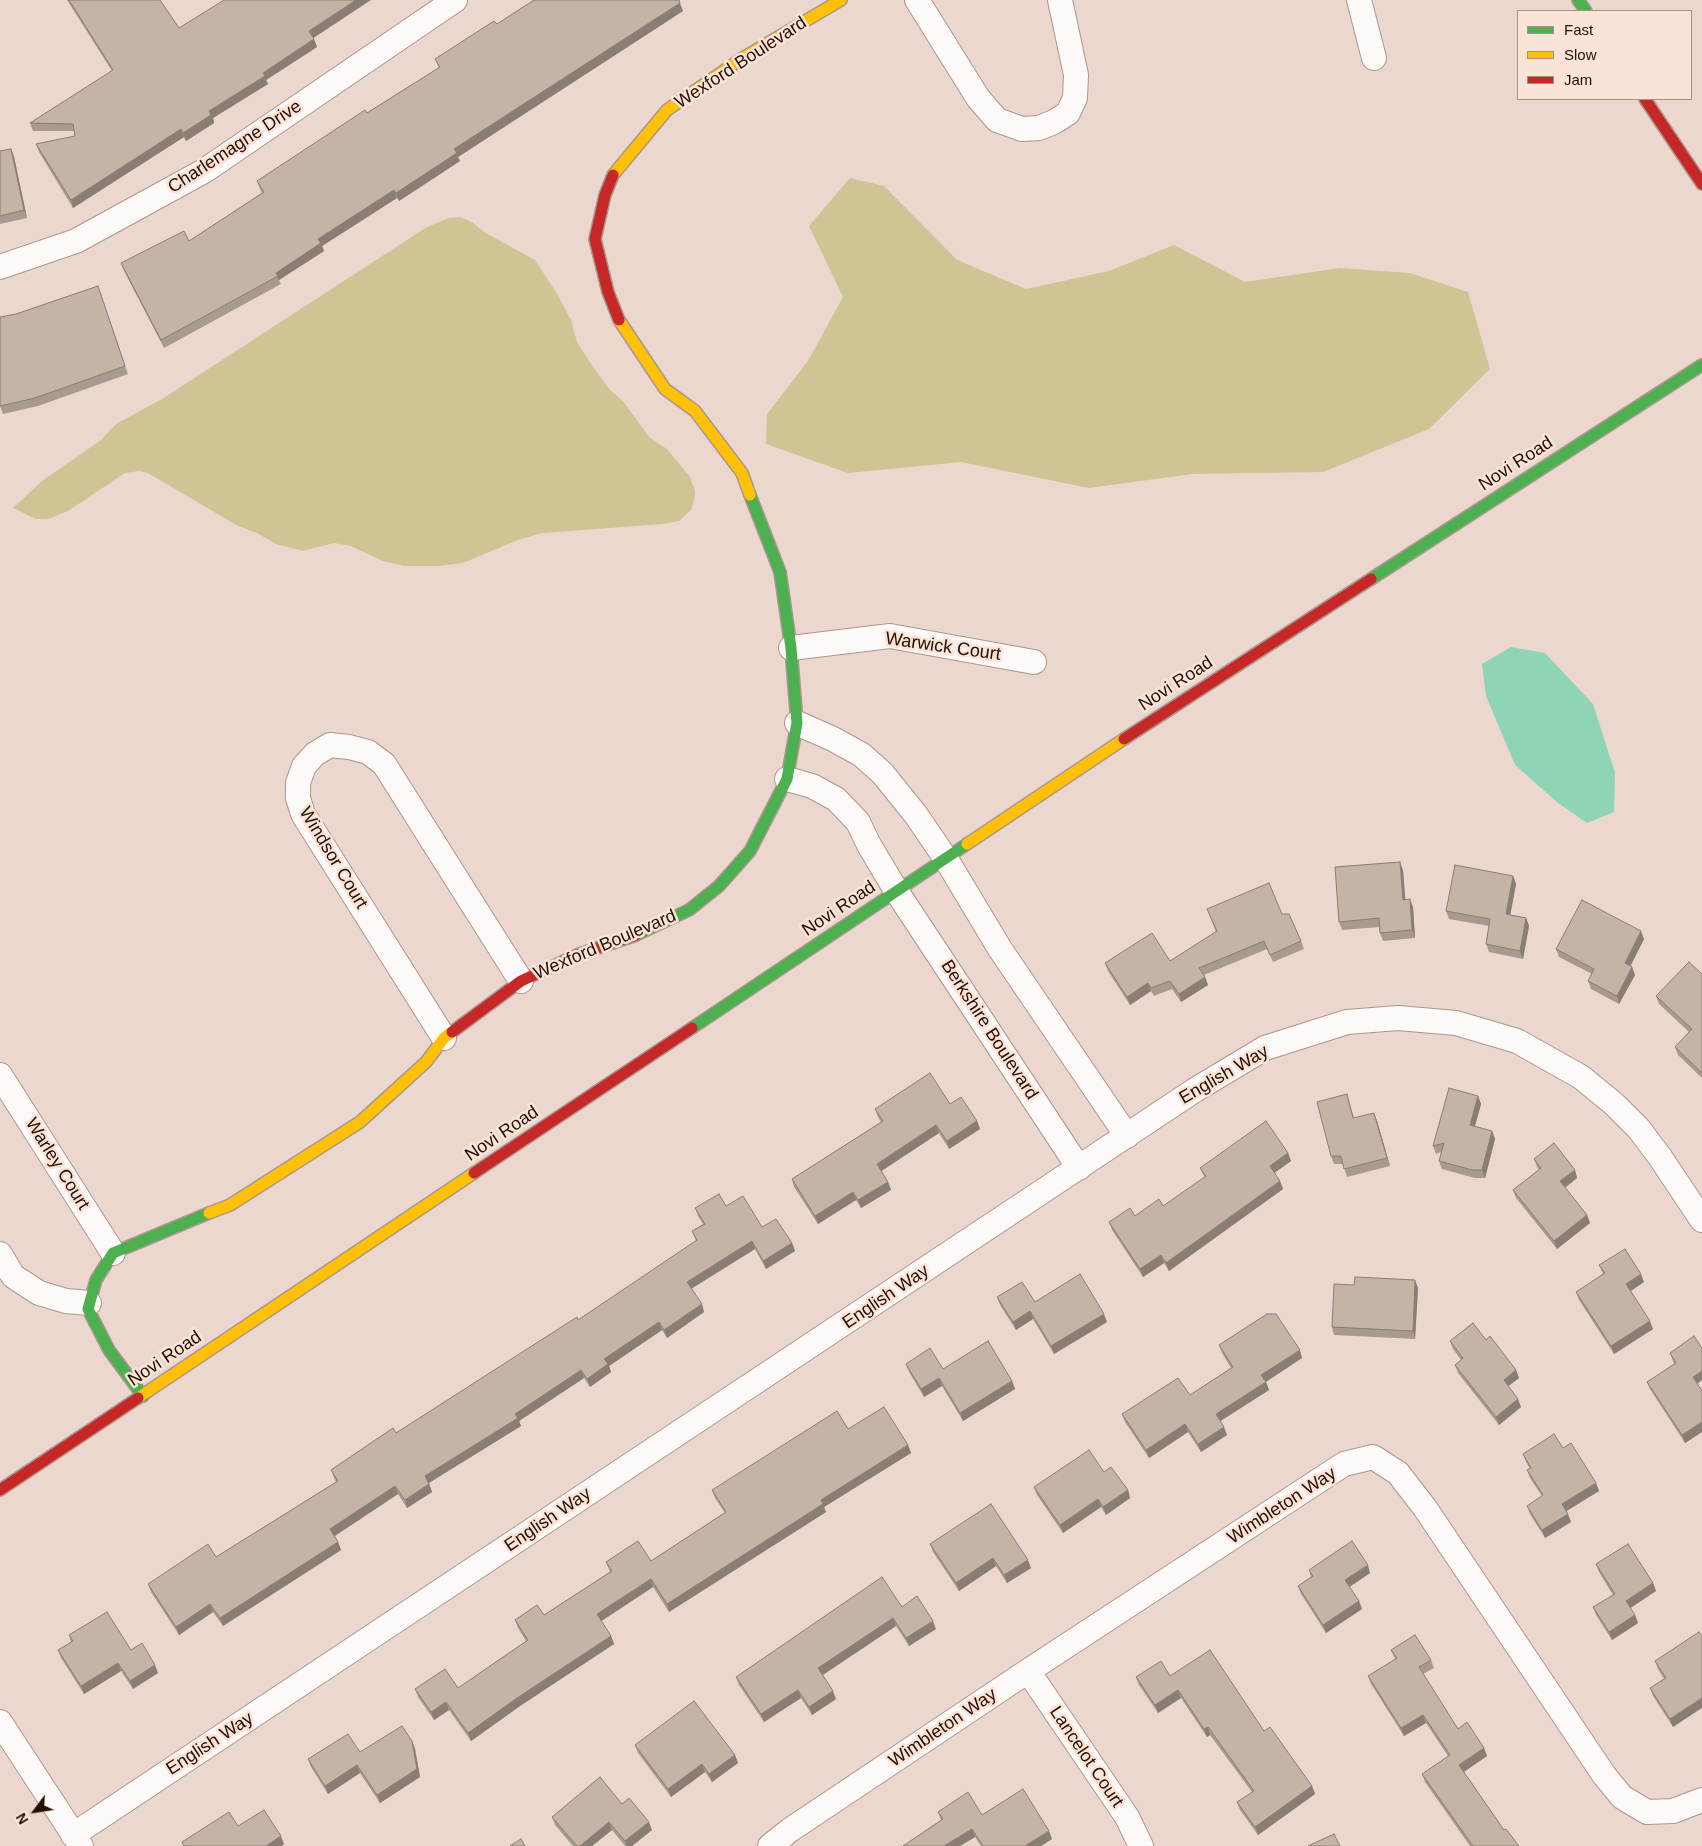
<!DOCTYPE html>
<style>
body{margin:0}
#map{position:relative;width:1702px;height:1846px;overflow:hidden;background:#ebd7ce;font-family:Arial,sans-serif}
canvas{display:block}
.legend{position:absolute;left:1517px;top:10px;width:175px;height:90px;box-sizing:border-box;background:#fce3d7;border:1px solid #a68f83;margin:0;padding:6px 9px;list-style:none;font-size:15px;color:#251006}
.legend li{display:flex;align-items:center;gap:10px;height:25px}
.legend b{width:25px;border:1px solid #a68f83}
.north{position:absolute;left:10px;top:1786px;width:50px;height:50px;-webkit-text-stroke:4px #fce3d7;paint-order:stroke;rotate:239deg;font-size:14px;font-weight:700;line-height:20px;text-align:center;color:#251006}
.north::after{content:'';display:block;margin:auto;width:18px;height:22px;background:#251006;clip-path:polygon(50% 0,100% 100%,50% 72%,0 100%)}
</style>
<div id="map">
<canvas width="1702" height="1846"></canvas>
<ul class="legend">
<li><b style="height:6px;background:#4caf50"></b>Fast</li>
<li><b style="height:6px;background:#ffc107"></b>Slow</li>
<li><b style="height:6px;background:#c62828"></b>Jam</li>
</ul>
<div class="north">N</div>
</div>
<script>
const ctx = document.querySelector('canvas').getContext('2d');
ctx.lineJoin = 'round';
function fill(path, color) { ctx.fillStyle = color; ctx.fill(path, 'evenodd'); }
const poly = rows => new Path2D(rows.map(r => 'M' + r).join(''));
function stroke(path, color, width, dash) { ctx.strokeStyle = color; ctx.lineWidth = width; ctx.lineCap = dash ? 'butt' : 'round'; ctx.setLineDash(dash || []); ctx.stroke(path); }
function write(font, color, halo, rows, align = 'center') {
  ctx.font = font + ' Arial,sans-serif'; ctx.lineWidth = 5; ctx.setLineDash([]); ctx.textBaseline = 'middle'; ctx.strokeStyle = halo; ctx.fillStyle = color; for (const [text, x, y, turn = 0] of rows) {
    ctx.save(); ctx.translate(x, y); ctx.rotate((+turn || 0) * Math.PI / 180); ctx.textAlign = isNaN(turn) ? turn : align; if (halo) ctx.strokeText(text, 0, 0); ctx.fillText(text, 0, 0); ctx.restore();
  }
}
fill(poly([
 [850,178,884,186,957,260,1026,289,1109,271,1174,245,1245,282,1340,268,1410,273,1468,292,1490,369,1429,429,1323,472,1192,474,1089,488,961,462,848,473,766,444,767,414,808,361,843,297,809,226],
 [460,217,472,222,484,232,535,260,556,292,571,320,577,342,593,367,610,390,623,401,649,437,667,449,690,477,695,491,695,497,691,510,679,521,663,524,542,533,518,540,463,563,438,566,404,566,383,561,351,546,334,543,303,551,276,544,257,533,238,526,148,473,139,471,125,473,68,511,48,519,36,519,13,508,42,481,101,440,116,424,162,399,427,227,449,218]
]), '#cec494');
fill(poly([
 [1511,647,1545,653,1593,704,1615,773,1614,812,1587,823,1558,803,1515,765,1486,696,1482,664]
]), '#90d4b6');
const street = poly([
 [917,0,978,98,997,120,1022,129,1039,128,1054,122,1068,113,1075,98,1076,75,1060,0],
 [1359,0,1374,58],
 [0,267,76,241,204,171,455,0],
 [791,648,890,636,1034,662],
 [797,723,833,739,862,755,883,774,916,815,946,859,1000,949,1127,1136],
 [787,779,812,786,836,799,858,822,869,845,897,892,1079,1168],
 [444,1038,303,814,298,798,298,783,304,766,315,754,330,745,349,747,368,752,384,764,521,981],
 [0,1075,113,1253],
 [0,1254,13,1276,39,1293,66,1301,89,1303],
 [1028,1671,1127,1817,1141,1846],
 [0,1722,81,1846],
 [73,1835,1195,1090,1265,1048,1347,1022,1398,1018,1456,1023,1517,1041,1581,1077,1614,1104,1639,1129,1660,1157,1702,1220],
 [770,1846,790,1830,1028,1671,1344,1464,1373,1457,1398,1473,1425,1508,1604,1775,1622,1797,1647,1812,1673,1811,1702,1800]
]);
const fast = poly([
 [1578,0,1586,11],
 [1371,579,1702,365],
 [636,935,689,910,719,886,750,851,787,779,797,723,791,648,780,572,750,495],
 [692,1028,967,844],
 [143,1396,109,1350,88,1309,96,1280,113,1253,209,1213]
]);
const slow = poly([
 [613,175,667,110,741,59,841,0],
 [619,320,665,389,695,411,742,473,750,495],
 [967,844,1124,739],
 [209,1213,230,1205,360,1122,426,1062,444,1038,452,1032],
 [138,1398,474,1173]
]);
const jam = poly([
 [1645,99,1702,184],
 [613,175,605,195,595,239,608,292,619,320],
 [1124,739,1371,579],
 [452,1032,521,981,577,955,636,935],
 [474,1173,692,1028],
 [0,1490,138,1398]
]);
stroke(street, '#aa978e', 26);
stroke(fast, '#aa978e', 14);
stroke(slow, '#aa978e', 14);
stroke(jam, '#aa978e', 14);
stroke(street, '#fcf9f8', 24);
stroke(fast, '#4caf50', 11);
stroke(slow, '#ffc107', 11);
stroke(jam, '#c62828', 11);
fill(poly([
 [67,0,160,0,179,28,313,38,317,47,266,80,268,84,213,118,214,123,186,141,184,137,73,208,39,152,36,144,75,136,74,131,33,131,30,123,112,71],
 [683,11,458,157,460,161,399,201,397,198,322,246,324,251,279,280,281,284,164,348,124,271,121,263,189,241,262,193,260,189,257,181,439,68,435,59,497,24],
 [11,149,14,157,27,218,0,224,0,151],
 [98,286,128,374,38,406,3,414,0,406,16,314],
 [1403,870,1405,900,1413,907,1415,938,1383,941,1380,933,1379,927,1342,930,1339,922],
 [1513,876,1516,884,1510,915,1526,918,1529,926,1523,959,1489,952,1486,944,1489,926,1449,919,1446,911],
 [1207,909,1282,914,1301,941,1304,949,1273,962,1267,949,1204,975,1208,985,1181,1002,1172,989,1154,996,1151,991,1130,1005,1108,971,1105,963,1170,961,1216,932],
 [1644,939,1630,966,1632,967,1635,975,1619,1004,1591,989,1588,981,1592,974,1559,957,1556,949],
 [1702,974,1702,1078,1678,1055,1675,1047,1689,1032,1659,1004,1656,996],
 [1347,1094,1354,1118,1377,1121,1390,1166,1347,1177,1343,1164,1334,1164,1331,1156],
 [1478,1096,1481,1104,1475,1126,1492,1131,1495,1139,1485,1178,1475,1178,1442,1169,1439,1161,1441,1152,1436,1154,1433,1146],
 [950,1104,977,1121,980,1129,949,1149,939,1133,881,1171,888,1182,891,1190,861,1208,856,1200,818,1224,794,1187,792,1179,881,1122,878,1117,875,1109],
 [1288,1153,1291,1161,1274,1173,1280,1181,1283,1189,1169,1271,1164,1263,1143,1277,1112,1230,1109,1222,1135,1216,1163,1206,1205,1178,1200,1168],
 [1534,1159,1575,1170,1577,1178,1565,1188,1587,1215,1590,1223,1557,1249,1516,1198,1513,1190,1539,1170,1537,1167],
 [726,1206,792,1243,795,1251,766,1269,755,1249,691,1289,704,1312,667,1338,662,1330,609,1366,611,1372,590,1387,584,1378,519,1421,521,1426,429,1483,432,1492,407,1508,398,1494,335,1536,338,1542,341,1550,223,1626,213,1612,179,1635,151,1592,148,1584,216,1557,336,1482,334,1478,331,1470,396,1433,578,1320,696,1241,692,1231,703,1224,698,1216,695,1208],
 [1599,1265,1644,1282,1631,1291,1653,1329,1614,1354,1579,1300,1576,1292,1603,1274],
 [1418,1288,1415,1339,1334,1335,1332,1327],
 [997,1297,1035,1302,1107,1322,1054,1354,1033,1319,1016,1330,1000,1305],
 [1486,1340,1516,1370,1519,1378,1508,1386,1521,1407,1499,1425,1458,1373,1455,1365,1461,1360,1453,1349,1450,1341],
 [1219,1345,1302,1358,1266,1382,1269,1390,1220,1421,1227,1435,1201,1452,1188,1432,1149,1458,1125,1422,1122,1414,1190,1395,1231,1368,1222,1353],
 [1670,1353,1697,1384,1702,1391,1702,1432,1685,1443,1650,1389,1647,1382,1674,1364],
 [906,1364,1012,1381,1015,1389,963,1421,942,1386,924,1397,909,1372],
 [848,1429,908,1445,911,1453,824,1507,826,1512,669,1612,653,1587,601,1621,611,1636,614,1644,520,1706,471,1741,449,1710,434,1720,418,1697,415,1689,458,1688,526,1641,518,1628,515,1620,544,1615,610,1572,606,1562,651,1561,725,1513,715,1498,712,1490],
 [1563,1448,1596,1483,1599,1491,1566,1511,1571,1522,1545,1538,1530,1514,1527,1506,1542,1496,1530,1478,1527,1470,1530,1469,1526,1462,1523,1454],
 [1104,1472,1128,1490,1130,1498,1106,1515,1101,1507,1063,1533,1037,1495,1034,1487],
 [930,1544,1031,1568,1007,1583,996,1566,959,1591,933,1552],
 [1596,1564,1653,1583,1656,1591,1630,1608,1635,1615,1638,1623,1612,1640,1596,1615,1593,1607,1613,1595,1599,1572],
 [1309,1570,1370,1573,1349,1587,1359,1601,1362,1609,1326,1633,1301,1594,1298,1586,1311,1577],
 [902,1607,936,1629,909,1646,896,1626,823,1675,836,1699,812,1715,801,1698,764,1722,739,1685,736,1677],
 [69,1635,131,1650,158,1673,133,1689,121,1671,84,1694,61,1658,58,1650,71,1642],
 [1702,1636,1673,1727,1653,1696,1650,1688,1664,1679,1658,1669,1655,1661],
 [1391,1650,1431,1660,1434,1668,1423,1674,1458,1729,1484,1748,1487,1756,1464,1772,1504,1830,1519,1846,1470,1846,1425,1782,1422,1774,1448,1756,1426,1723,1404,1736,1371,1684,1368,1676,1395,1659],
 [1170,1676,1264,1731,1312,1786,1315,1794,1258,1835,1240,1810,1237,1802,1252,1792,1210,1735,1207,1737,1181,1698,1158,1713,1139,1685,1136,1677],
 [412,1741,415,1749,420,1777,380,1803,360,1773,328,1794,311,1767,308,1759,360,1752],
 [635,1745,735,1755,738,1763,712,1782,705,1772,671,1797,638,1753],
 [622,1804,652,1830,632,1846,625,1846,612,1830,592,1846,573,1846,555,1825,552,1817],
 [938,1812,982,1815,1052,1839,1041,1846,981,1846,975,1837,960,1846,903,1846,941,1820]
]), '#a99a8f');
fill(poly([
 [356,0,371,0,312,39,309,31],
 [680,3,683,11,458,157,460,161,399,201,396,193,454,149],
 [314,39,317,47,266,80,268,84,213,118,214,123,186,141,183,133,209,111,263,73],
 [181,129,184,137,73,208,71,200],
 [11,149,14,157,27,218,24,210],
 [394,190,397,198,322,246,324,251,279,280,276,273,318,239],
 [1400,862,1403,870,1406,908,1403,900],
 [1513,876,1516,884,1509,922,1506,914],
 [1410,899,1413,907,1415,938,1412,930],
 [1526,918,1529,926,1523,959,1520,951],
 [1641,931,1644,939,1628,971,1625,963],
 [1632,967,1635,975,1619,1004,1617,996],
 [1205,977,1208,985,1181,1002,1179,994],
 [1148,983,1151,991,1130,1005,1127,997],
 [1478,1096,1481,1104,1473,1133,1470,1125],
 [1374,1113,1377,1121,1390,1166,1387,1158],
 [977,1121,980,1129,949,1149,947,1141],
 [936,1125,939,1133,880,1172,877,1164],
 [1492,1131,1495,1139,1485,1178,1482,1170],
 [1288,1153,1291,1161,1273,1174,1270,1166],
 [1575,1170,1577,1178,1563,1189,1560,1181],
 [1280,1181,1283,1189,1169,1271,1166,1263],
 [888,1182,891,1190,861,1208,858,1200],
 [853,1192,856,1200,818,1224,815,1216],
 [1587,1215,1590,1223,1557,1249,1554,1241],
 [752,1241,755,1249,689,1290,687,1282],
 [792,1243,795,1251,766,1269,763,1261],
 [1161,1255,1164,1263,1143,1277,1140,1269],
 [1641,1274,1644,1282,1629,1292,1626,1284],
 [1415,1280,1418,1288,1415,1339,1413,1331],
 [702,1304,704,1312,667,1338,664,1330],
 [1030,1311,1033,1319,1016,1330,1013,1322],
 [1104,1314,1107,1322,1054,1354,1051,1346],
 [1650,1321,1653,1329,1614,1354,1611,1346],
 [659,1322,662,1330,609,1366,611,1372,590,1387,587,1379,604,1359],
 [1300,1350,1302,1358,1264,1383,1261,1375],
 [581,1370,584,1378,519,1421,521,1426,427,1484,425,1476,515,1414],
 [1516,1370,1519,1378,1506,1388,1504,1380],
 [1702,1371,1702,1380,1696,1385,1693,1377],
 [939,1378,942,1386,924,1397,921,1389],
 [1012,1381,1015,1389,963,1421,960,1413],
 [1266,1382,1269,1390,1219,1422,1216,1414],
 [1518,1399,1521,1407,1499,1425,1496,1417],
 [1702,1422,1702,1432,1685,1443,1682,1435],
 [1185,1424,1188,1432,1149,1458,1146,1450],
 [1224,1427,1227,1435,1201,1452,1198,1444],
 [908,1445,911,1453,824,1507,826,1512,669,1612,667,1604,821,1500],
 [1596,1483,1599,1491,1565,1512,1562,1504],
 [429,1484,432,1492,407,1508,405,1500],
 [395,1486,398,1494,333,1537,330,1529],
 [1128,1490,1130,1498,1106,1515,1103,1507],
 [1098,1499,1101,1507,1063,1533,1060,1525],
 [1568,1514,1571,1522,1545,1538,1542,1530],
 [338,1542,341,1550,223,1626,220,1618],
 [993,1558,996,1566,959,1591,956,1583],
 [1028,1560,1031,1568,1007,1583,1004,1575],
 [1368,1565,1370,1573,1348,1588,1345,1580],
 [651,1579,653,1587,600,1622,597,1614],
 [1653,1583,1656,1591,1629,1609,1626,1601],
 [1359,1601,1362,1609,1326,1633,1323,1625],
 [210,1604,213,1612,179,1635,176,1627],
 [1635,1615,1638,1623,1612,1640,1609,1632],
 [893,1618,896,1626,821,1676,818,1668],
 [933,1621,936,1629,909,1646,906,1638],
 [611,1636,614,1644,520,1706,471,1741,468,1733,517,1698],
 [118,1663,121,1671,84,1694,81,1686],
 [155,1665,158,1673,133,1689,130,1681],
 [798,1690,801,1698,764,1722,761,1714],
 [1178,1690,1181,1698,1158,1713,1155,1705],
 [833,1691,836,1699,812,1715,809,1707],
 [1702,1698,1702,1708,1673,1727,1670,1719],
 [446,1702,449,1710,434,1720,431,1712],
 [1423,1715,1426,1723,1404,1736,1401,1728],
 [1208,1727,1210,1735,1207,1737,1204,1729],
 [412,1741,415,1749,420,1777,380,1803,377,1795],
 [1484,1748,1487,1756,1462,1773,1459,1765],
 [735,1755,738,1763,712,1782,709,1774],
 [702,1764,705,1772,671,1797,668,1789],
 [357,1765,360,1773,328,1794,325,1786],
 [1312,1786,1315,1794,1258,1835,1255,1827],
 [609,1822,612,1830,592,1846,580,1846],
 [649,1822,652,1830,632,1846,627,1846,625,1841],
 [972,1829,975,1837,960,1846,944,1846],
 [1049,1831,1052,1839,1041,1846,1025,1846],
 [281,1836,284,1844,282,1846,266,1846]
]), '#8a7d74');
const building = poly([
 [69,0,160,0,179,28,224,0,356,0,309,31,314,39,263,73,265,76,209,111,211,115,183,133,181,129,71,200,36,144,75,136,73,124,30,123,113,70,69,0],
 [534,0,679,0,680,3,454,149,457,153,396,193,394,190,318,239,321,243,276,273,278,276,161,340,121,263,184,231,189,241,264,192,257,181,365,110,367,113,440,67,435,59,494,21,497,24,534,0],
 [11,149,24,210,0,216,0,151,11,149],
 [98,286,125,366,35,398,0,406,0,317,16,314,98,286],
 [1400,862,1403,900,1410,899,1412,930,1380,933,1379,918,1339,922,1335,867,1400,862],
 [1455,865,1513,876,1506,914,1526,918,1520,951,1486,944,1490,919,1446,911,1455,865],
 [1269,883,1282,914,1289,914,1301,941,1270,955,1264,941,1199,968,1205,977,1179,994,1170,981,1151,988,1148,983,1127,997,1105,963,1152,933,1170,961,1217,931,1207,909,1269,883],
 [1582,900,1641,931,1625,963,1632,967,1617,996,1588,981,1594,969,1556,949,1582,900],
 [1689,962,1702,974,1702,1073,1675,1047,1692,1029,1656,996,1689,962],
 [930,1073,950,1104,961,1097,977,1121,947,1141,936,1125,877,1164,888,1182,858,1200,853,1192,815,1216,792,1179,883,1121,875,1109,930,1073],
 [1449,1088,1478,1096,1470,1125,1492,1131,1482,1170,1472,1170,1439,1161,1444,1143,1433,1146,1449,1088],
 [1347,1094,1353,1118,1374,1113,1387,1158,1344,1169,1341,1156,1331,1156,1317,1102,1347,1094],
 [1266,1121,1288,1153,1270,1166,1280,1181,1166,1263,1161,1255,1140,1269,1109,1222,1130,1208,1135,1216,1159,1199,1163,1206,1206,1176,1200,1168,1266,1121],
 [1554,1143,1575,1170,1560,1181,1587,1215,1554,1241,1513,1190,1541,1168,1534,1159,1554,1143],
 [719,1194,726,1206,743,1196,762,1227,776,1219,792,1243,763,1261,752,1241,687,1282,702,1304,664,1330,659,1322,604,1359,608,1364,587,1379,581,1370,515,1414,518,1418,425,1476,429,1484,405,1500,395,1486,330,1529,338,1542,220,1618,210,1604,176,1627,148,1584,208,1544,216,1557,338,1481,331,1470,393,1428,396,1433,577,1317,578,1320,697,1240,692,1231,705,1224,695,1208,719,1194],
 [1625,1249,1641,1274,1626,1284,1650,1321,1611,1346,1576,1292,1605,1273,1599,1265,1625,1249],
 [1080,1274,1104,1314,1051,1346,1030,1311,1013,1322,997,1297,1022,1282,1035,1302,1080,1274],
 [1355,1277,1415,1280,1413,1331,1332,1327,1334,1284,1354,1285,1355,1277],
 [1267,1314,1276,1314,1300,1350,1261,1375,1266,1382,1216,1414,1224,1427,1198,1444,1185,1424,1146,1450,1122,1414,1178,1378,1190,1395,1233,1367,1219,1345,1267,1314],
 [1473,1323,1486,1340,1490,1336,1516,1370,1504,1380,1518,1399,1496,1417,1455,1365,1463,1358,1450,1341,1473,1323],
 [1694,1336,1702,1348,1702,1371,1693,1377,1702,1391,1702,1422,1682,1435,1647,1382,1676,1363,1670,1353,1694,1336],
 [988,1341,1012,1381,960,1413,939,1378,921,1389,906,1364,930,1348,943,1369,988,1341],
 [884,1407,908,1445,821,1500,823,1504,667,1604,651,1579,597,1614,611,1636,517,1698,468,1733,446,1702,431,1712,415,1689,445,1669,458,1688,528,1640,515,1620,537,1605,544,1615,612,1571,606,1562,638,1541,651,1561,726,1512,712,1490,837,1411,848,1429,884,1407],
 [1554,1434,1563,1448,1571,1443,1596,1483,1562,1504,1568,1514,1542,1530,1527,1506,1543,1495,1527,1470,1531,1468,1523,1454,1554,1434],
 [1089,1450,1104,1472,1111,1467,1128,1490,1103,1507,1098,1499,1060,1525,1034,1487,1089,1450],
 [991,1504,1028,1560,1004,1575,993,1558,956,1583,930,1544,991,1504],
 [1352,1541,1368,1565,1345,1580,1359,1601,1323,1625,1298,1586,1313,1576,1309,1570,1352,1541],
 [1628,1544,1653,1583,1626,1601,1635,1615,1609,1632,1593,1607,1615,1594,1596,1564,1628,1544],
 [882,1577,902,1607,917,1596,933,1621,906,1638,893,1618,818,1668,833,1691,809,1707,798,1690,761,1714,736,1677,882,1577],
 [107,1612,131,1650,142,1643,155,1665,130,1681,118,1663,81,1686,58,1650,73,1641,69,1635,107,1612],
 [1699,1632,1702,1636,1702,1698,1670,1719,1650,1688,1666,1678,1655,1661,1699,1632],
 [1415,1635,1431,1660,1419,1667,1458,1729,1467,1722,1484,1748,1459,1765,1504,1830,1506,1829,1519,1846,1473,1846,1422,1774,1450,1755,1423,1715,1401,1728,1368,1676,1397,1658,1391,1650,1415,1635],
 [1210,1650,1264,1731,1270,1727,1312,1786,1255,1827,1237,1802,1254,1791,1208,1727,1204,1729,1178,1690,1155,1705,1136,1677,1161,1661,1170,1676,1210,1650],
 [694,1701,735,1755,709,1774,702,1764,668,1789,635,1745,694,1701],
 [402,1726,412,1741,417,1769,377,1795,357,1765,325,1786,308,1759,348,1734,360,1752,402,1726],
 [600,1777,622,1804,629,1798,649,1822,625,1841,609,1822,580,1846,577,1846,552,1817,600,1777],
 [1023,1789,1049,1831,1025,1846,983,1846,972,1829,944,1846,903,1846,943,1819,938,1812,968,1792,982,1815,1023,1789],
 [264,1810,281,1836,266,1846,184,1846,182,1842,229,1812,238,1826,264,1810],
 [1334,1834,1340,1846,1308,1846,1334,1834],
 [521,1839,525,1846,510,1846,521,1839]
]);
fill(building, '#c5b3a6');
stroke(building, '#8a7d74', 1);
write('18px', '#251006', '#fce3d7', [
 ["Wexford Boulevard",741,63,-33],
 ["Charlemagne Drive",235,147,-33],
 ["Novi Road",1516,464,-33],
 ["Warwick Court",943,647,8],
 ["Novi Road",1176,684,-33],
 ["Windsor Court",333,858,59],
 ["Novi Road",839,909,-34],
 ["Wexford Boulevard",605,945,-23],
 ["Berkshire Boulevard",989,1030,57],
 ["English Way",1224,1075,-30],
 ["Novi Road",502,1134,-34],
 ["Warley Court",57,1164,58],
 ["English Way",886,1297,-34],
 ["Novi Road",165,1359,-34],
 ["Wimbleton Way",1282,1506,-33],
 ["English Way",548,1520,-34],
 ["Wimbleton Way",943,1728,-34],
 ["English Way",210,1744,-33],
 ["Lancelot Court",1086,1757,56]
]);
</script>
